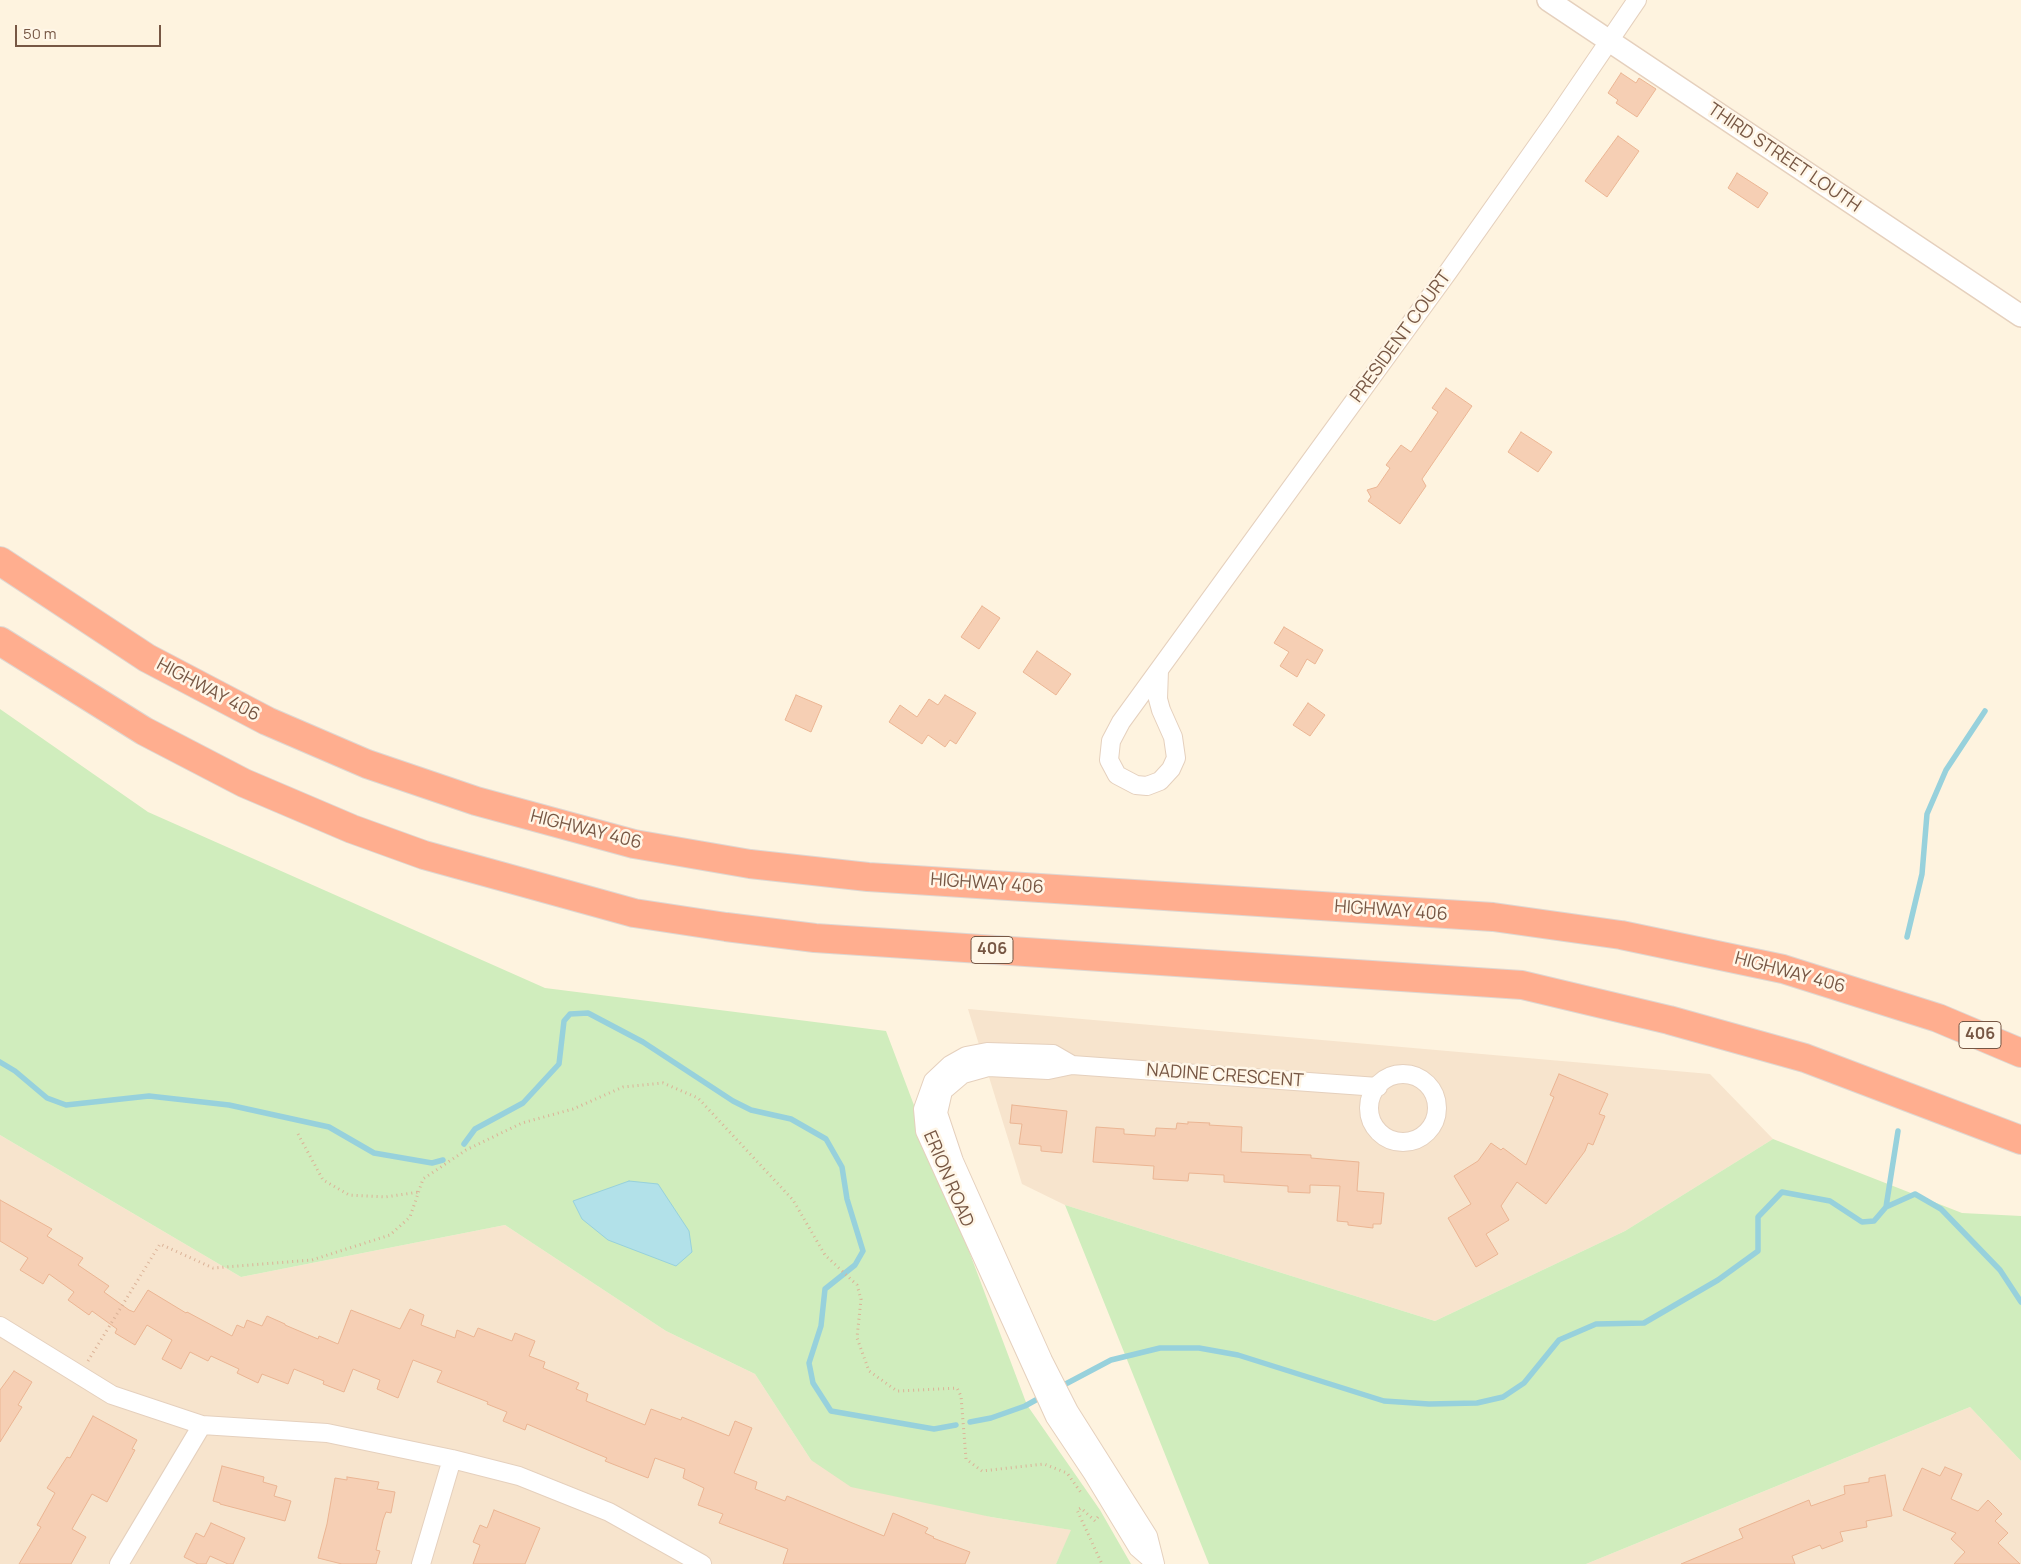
<!DOCTYPE html>
<style>
body{margin:0}
#map{position:relative;width:2021px;height:1564px;overflow:hidden;background:#fef3df;font-family:Manrope,sans-serif}
canvas{display:block}
.scale{position:absolute;left:15px;top:25px;width:146px;height:22px;box-sizing:border-box;border:2px solid #775744;border-top:0;padding-left:6px;font-size:15px;line-height:18px;white-space:nowrap;color:#775744;-webkit-text-stroke:4px #fff6e7;paint-order:stroke}
</style>
<div id="map">
<canvas width="2021" height="1564"></canvas>
<div class="scale">50 m</div>
</div>
<script>
const ctx = document.querySelector('canvas').getContext('2d');
ctx.lineJoin = 'round';
function fill(path, color) { ctx.fillStyle = color; ctx.fill(path, 'evenodd'); }
const poly = rows => new Path2D(rows.map(r => 'M' + r).join(''));
function stroke(path, color, width, dash) { ctx.strokeStyle = color; ctx.lineWidth = width; ctx.lineCap = dash ? 'butt' : 'round'; ctx.setLineDash(dash || []); ctx.stroke(path); }
function write(font, color, halo, rows, align = 'center') {
  ctx.font = font + ' Manrope,sans-serif'; ctx.lineWidth = 5; ctx.setLineDash([]); ctx.textBaseline = 'middle'; ctx.strokeStyle = halo; ctx.fillStyle = color; for (const [text, x, y, turn = 0] of rows) {
    ctx.save(); ctx.translate(x, y); ctx.rotate((+turn || 0) * Math.PI / 180); ctx.textAlign = isNaN(turn) ? turn : align; if (halo) ctx.strokeText(text, 0, 0); ctx.fillText(text, 0, 0); ctx.restore();
  }
}
fill(poly([
 [968,1009,1710,1074,1773,1139,1625,1231,1435,1321,1065,1205,1022,1184],
 [0,1135,241,1277,505,1225,666,1331,755,1374,811,1460,991,1517,1072,1530,1056,1564,0,1564],
 [1970,1407,2021,1461,2021,1564,1586,1564]
]), '#f7e4cd');
fill(poly([
 [0,709,148,812,545,988,886,1031,1027,1405,1100,1510,1131,1564,1056,1564,1071,1530,991,1517,851,1487,811,1460,755,1374,666,1331,505,1225,241,1277,0,1135],
 [1773,1139,1962,1213,2021,1216,2021,1461,1970,1407,1586,1564,1209,1564,1065,1205,1435,1321,1625,1231]
]), '#d0edbd');
const water = poly([
 [629,1181,658,1184,689,1231,692,1252,676,1266,608,1240,582,1219,573,1201,629,1181]
]);
fill(water, '#b2e1e9');
stroke(water, '#97d1dc', 1);
stroke(poly([
 [1907,937,1922,874,1927,814,1946,770,1985,711],
 [0,1062,15,1071,47,1098,66,1105,149,1096,229,1105,329,1127,374,1153,432,1163,443,1160],
 [464,1144,475,1129,523,1103,559,1064,564,1021,570,1014,588,1013,643,1042,733,1101,751,1110,791,1119,826,1139,842,1167,847,1199,863,1251,855,1265,825,1289,821,1326,809,1363,813,1383,831,1411,934,1429,956,1425],
 [1886,1207,1898,1131],
 [1060,1387,1111,1360,1160,1348,1199,1348,1238,1355,1384,1401,1429,1404,1477,1403,1503,1397,1524,1383,1559,1340,1596,1324,1644,1323,1718,1280,1758,1251,1758,1217,1782,1192,1830,1201,1862,1222,1874,1221,1886,1207,1915,1194,1941,1209,2000,1270,2021,1302],
 [970,1422,991,1418,1025,1406,1043,1396]
]), '#97d1dc', 5.5);
const building = poly([
 [1621,73,1636,83,1639,78,1656,89,1637,117,1616,103,1618,100,1608,93,1621,73],
 [1618,136,1639,151,1607,197,1585,181,1618,136],
 [1737,173,1768,193,1758,208,1728,188,1737,173],
 [1446,388,1472,406,1422,479,1426,486,1400,524,1368,501,1371,497,1367,490,1377,487,1390,468,1386,465,1401,445,1411,452,1438,412,1432,408,1446,388],
 [1521,432,1552,452,1538,472,1508,452,1521,432],
 [982,606,1000,618,979,649,961,637,982,606],
 [1284,627,1323,650,1315,664,1307,659,1297,677,1280,666,1289,652,1274,643,1284,627],
 [1037,651,1071,674,1056,695,1023,672,1037,651],
 [796,695,822,706,811,732,785,720,796,695],
 [945,695,976,713,956,744,950,740,945,747,928,735,922,744,889,722,900,705,917,717,929,699,938,705,945,695],
 [1308,703,1325,715,1310,736,1293,725,1308,703],
 [1559,1074,1608,1094,1599,1114,1605,1116,1593,1145,1588,1143,1585,1151,1546,1204,1517,1182,1501,1206,1509,1220,1486,1234,1498,1254,1476,1267,1448,1218,1471,1204,1454,1176,1478,1161,1491,1143,1501,1150,1503,1148,1526,1165,1554,1097,1550,1095,1559,1074],
 [1012,1105,1067,1111,1062,1153,1041,1151,1041,1146,1019,1144,1022,1124,1010,1123,1012,1105],
 [1188,1122,1210,1123,1209,1125,1242,1127,1241,1152,1311,1155,1311,1158,1359,1162,1357,1191,1384,1193,1381,1224,1373,1224,1373,1228,1348,1225,1348,1222,1337,1221,1340,1186,1310,1185,1310,1193,1288,1192,1288,1186,1224,1182,1224,1175,1189,1173,1188,1181,1153,1179,1154,1166,1093,1162,1096,1127,1124,1129,1124,1134,1155,1136,1156,1128,1176,1129,1177,1123,1188,1124,1188,1122],
 [0,1200,52,1229,47,1236,83,1258,78,1265,109,1286,104,1292,129,1310,134,1312,148,1290,186,1313,187,1312,232,1336,237,1325,244,1328,247,1320,262,1326,267,1316,285,1324,285,1325,318,1339,319,1336,338,1344,351,1310,400,1329,410,1309,424,1315,421,1325,455,1338,457,1330,474,1337,478,1328,512,1341,515,1333,535,1341,529,1356,545,1362,543,1368,579,1383,576,1389,588,1394,586,1401,645,1425,651,1409,681,1420,682,1417,729,1436,735,1421,752,1428,734,1473,757,1482,755,1489,785,1501,787,1496,884,1536,893,1513,928,1528,925,1533,934,1537,933,1538,970,1552,965,1564,783,1564,788,1549,719,1523,723,1514,698,1505,704,1488,683,1478,685,1469,655,1458,648,1478,605,1461,607,1458,595,1453,527,1424,525,1430,503,1421,507,1412,487,1404,488,1402,437,1382,442,1371,413,1360,398,1398,377,1389,380,1380,353,1369,344,1392,323,1384,324,1381,294,1369,288,1384,262,1374,258,1383,237,1373,239,1369,211,1356,208,1361,190,1352,181,1369,162,1359,172,1340,147,1325,135,1345,115,1333,117,1329,92,1311,89,1315,68,1300,74,1292,49,1274,43,1284,20,1270,28,1258,0,1241,0,1200],
 [14,1371,32,1382,18,1405,22,1407,0,1442,0,1390,14,1371],
 [93,1416,137,1440,132,1449,135,1450,107,1502,92,1494,72,1529,86,1537,71,1564,19,1564,41,1527,37,1525,55,1493,47,1488,67,1457,70,1458,93,1416],
 [222,1466,264,1477,263,1482,277,1486,274,1496,291,1501,285,1521,220,1504,220,1503,213,1501,222,1466],
 [1945,1467,1962,1474,1951,1499,1978,1511,1988,1500,2002,1514,1995,1521,2008,1533,1998,1543,2020,1564,1954,1564,1965,1552,1951,1539,1956,1533,1903,1510,1922,1468,1940,1476,1945,1467],
 [1885,1475,1892,1516,1866,1521,1867,1527,1840,1532,1843,1541,1822,1549,1820,1545,1792,1556,1795,1564,1681,1564,1743,1538,1739,1529,1809,1500,1811,1506,1845,1494,1844,1486,1869,1482,1869,1478,1885,1475],
 [347,1477,379,1482,377,1489,395,1492,391,1513,386,1512,383,1520,376,1550,380,1551,376,1564,342,1564,318,1558,327,1524,335,1478,347,1480,347,1477],
 [494,1510,540,1528,525,1564,473,1564,480,1545,473,1542,480,1525,487,1528,494,1510],
 [211,1523,245,1538,233,1564,228,1564,210,1556,206,1564,198,1564,184,1557,196,1533,204,1537,211,1523]
]);
fill(building, '#f6cfb4');
stroke(building, '#ebb593', 1);
const minor = poly([
 [1159,670,1158,699,1161,710,1173,737,1176,758,1171,769,1160,781,1147,786,1136,785,1117,775,1109,760,1111,741,1121,722,1448,272,1556,119,1637,0],
 [1072,1065,1053,1054,987,1052,966,1056,950,1065,933,1081,923,1109,925,1131,1055,1417,1093,1474,1138,1548,1153,1561],
 '1369 1108a34 34 0 1 1 68 0a34 34 0 1 1-68 0Z',
 [0,1326,112,1395,202,1425,327,1433,452,1459,519,1476,609,1512,702,1564],
 [119,1564,202,1425],
 [421,1564,452,1459],
 [1155,1564,1148,1536,1069,1411,1043,1360,954,1161,938,1113,943,1091,963,1074,988,1067,1048,1070,1072,1065,1378,1087]
]);
const tertiary = poly([
 [1548,0,2021,316]
]);
const motorway = poly([
 [0,561,147,658,267,721,367,764,476,801,634,844,750,864,868,877,1493,917,1621,935,1783,969,1938,1018,2021,1053],
 [0,641,144,731,244,783,352,829,424,855,634,913,726,927,815,938,1522,985,1669,1020,1805,1058,2021,1140]
]);
stroke(minor, '#e5d0bd', 20);
stroke(tertiary, '#e5d0bd', 24);
stroke(motorway, '#ded7d2', 30);
stroke(poly([
 [298,1134,323,1180,349,1195,385,1197,419,1192],
 [88,1361,160,1244,213,1268,312,1260,390,1235,410,1217,423,1179,466,1150,522,1123,573,1109,623,1087,663,1083,698,1098,793,1200,825,1255,857,1285,861,1299,857,1338,869,1371,897,1391,957,1388,961,1396,966,1459,982,1471,1044,1464,1067,1473,1082,1494],
 [1098,1517,1095,1521,1081,1508,1077,1510,1102,1564]
]), '#dbb297', 3, [1, 4]);
stroke(minor, '#fff', 18);
stroke(tertiary, '#fff', 21);
stroke(motorway, '#ffae8f', 28);
for (const [x, y, w] of [
 [992,950,42],
 [1980,1035,42]
]) { const box = new Path2D(); box.roundRect(x - w / 2, y - 13.5, w, 27, 4); ctx.fillStyle = '#fff6e7'; ctx.fill(box); stroke(box, '#775744', 1); }
write('bold 16px', '#775744', null, [
 ["406",992,950],
 ["406",1980,1035]
]);
write('18px', '#775744', '#fff6e7', [
 ["THIRD STREET LOUTH",1784,158,34],
 ["PRESIDENT COURT",1401,337,-54],
 ["HIGHWAY 406",208,690,28],
 ["HIGHWAY 406",586,830,14],
 ["HIGHWAY 406",987,884,4],
 ["HIGHWAY 406",1391,911,4],
 ["HIGHWAY 406",1790,973,15],
 ["NADINE CRESCENT",1225,1076,4],
 ["ERION ROAD",948,1179,67]
]);
</script>
